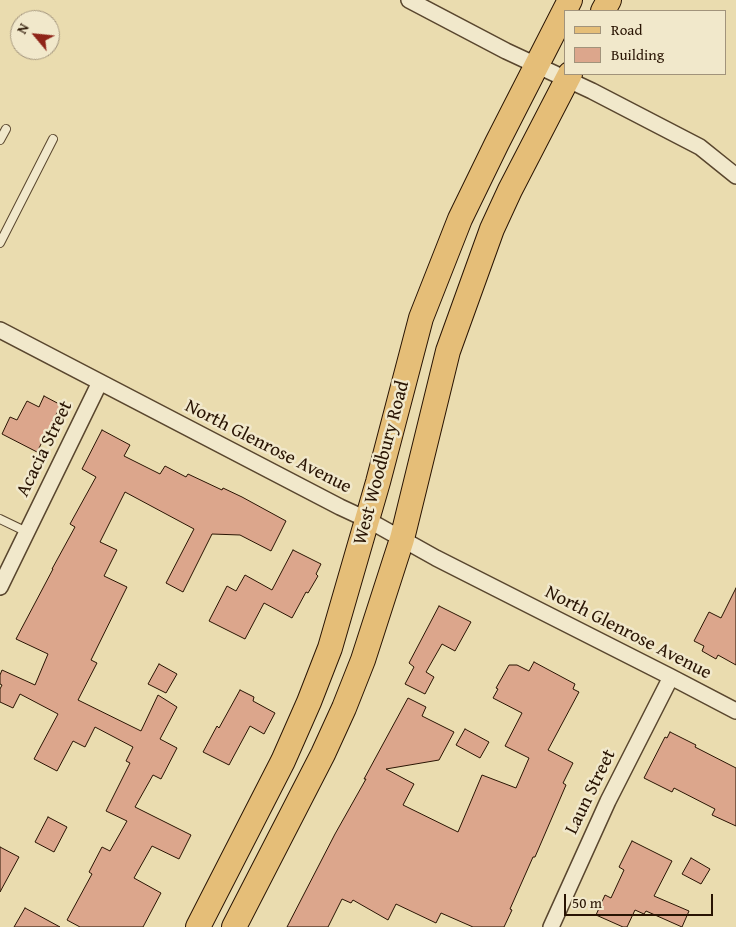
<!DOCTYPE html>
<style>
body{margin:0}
#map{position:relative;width:736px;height:927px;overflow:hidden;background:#eadcaf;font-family:"Gentium Book Plus",serif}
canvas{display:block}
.legend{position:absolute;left:564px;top:10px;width:162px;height:65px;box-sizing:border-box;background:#f1e8cb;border:1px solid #a1937b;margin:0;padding:6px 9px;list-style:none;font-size:15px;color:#291403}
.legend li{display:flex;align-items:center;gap:10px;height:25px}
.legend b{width:25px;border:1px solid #a1937b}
.north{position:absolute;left:10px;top:10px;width:50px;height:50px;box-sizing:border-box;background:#f1e8cb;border:1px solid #a1937b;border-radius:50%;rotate:298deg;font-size:14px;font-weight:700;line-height:20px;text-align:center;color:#291403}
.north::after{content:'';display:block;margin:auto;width:18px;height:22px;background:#8f2418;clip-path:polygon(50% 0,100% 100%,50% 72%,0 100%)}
.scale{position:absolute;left:564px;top:894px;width:149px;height:22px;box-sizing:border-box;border:2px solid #291403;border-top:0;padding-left:6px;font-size:15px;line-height:18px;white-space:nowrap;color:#291403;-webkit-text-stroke:4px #f1e8cb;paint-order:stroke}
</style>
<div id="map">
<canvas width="736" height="927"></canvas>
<ul class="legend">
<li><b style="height:6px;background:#e5be78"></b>Road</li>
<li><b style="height:14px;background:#dca68c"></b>Building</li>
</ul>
<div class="north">N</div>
<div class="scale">50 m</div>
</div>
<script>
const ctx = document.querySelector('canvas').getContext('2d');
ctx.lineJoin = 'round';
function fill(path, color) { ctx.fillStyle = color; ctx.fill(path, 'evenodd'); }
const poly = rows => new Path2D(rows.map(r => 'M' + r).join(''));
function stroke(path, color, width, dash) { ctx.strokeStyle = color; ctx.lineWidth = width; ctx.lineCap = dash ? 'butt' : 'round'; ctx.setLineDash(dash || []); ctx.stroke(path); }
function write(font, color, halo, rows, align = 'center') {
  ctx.font = font + ' "Gentium Book Plus",serif'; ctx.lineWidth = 5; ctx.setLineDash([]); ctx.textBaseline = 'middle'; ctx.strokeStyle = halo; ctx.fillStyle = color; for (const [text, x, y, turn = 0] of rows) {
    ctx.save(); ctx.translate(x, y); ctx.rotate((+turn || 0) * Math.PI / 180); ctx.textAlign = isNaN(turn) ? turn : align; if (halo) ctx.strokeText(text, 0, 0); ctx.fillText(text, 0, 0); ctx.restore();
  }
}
const building = poly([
 [44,396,61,405,37,452,2,434,10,417,17,420,27,401,39,407,44,396],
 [102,430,130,445,124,456,160,474,165,466,186,477,188,474,222,490,223,488,242,497,286,521,271,551,240,535,212,534,183,592,166,583,194,529,125,492,100,542,117,550,104,576,127,587,91,660,97,663,78,700,141,731,158,695,177,707,160,739,177,748,161,779,153,775,135,807,191,835,179,859,152,846,134,878,161,893,143,927,80,927,67,920,92,874,89,872,102,847,110,851,127,821,106,811,130,763,126,761,133,747,95,727,85,747,73,741,57,771,34,759,58,714,20,694,13,708,0,702,0,689,2,685,0,684,0,675,2,670,35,685,48,654,16,639,53,569,52,569,75,527,70,524,96,477,82,469,102,430],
 [293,550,321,564,316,574,318,576,308,593,306,592,292,618,264,603,245,639,209,621,227,586,236,591,245,575,272,590,293,550],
 [736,588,736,665,718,655,716,659,702,651,704,646,694,641,709,612,721,618,736,588],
 [439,606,471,622,455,651,442,644,426,672,434,677,425,694,405,684,414,667,409,663,439,606],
 [534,662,575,684,573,689,579,692,548,750,573,763,563,783,566,785,535,857,533,857,510,909,512,910,504,927,473,927,441,913,436,923,396,904,388,920,353,900,351,903,342,899,328,927,287,927,335,834,366,779,364,779,408,698,426,707,422,716,454,732,439,760,386,769,414,784,403,805,458,832,482,775,516,788,529,758,505,746,522,713,493,698,498,689,496,688,509,665,517,665,529,671,534,662],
 [159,664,177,674,166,693,148,684,159,664],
 [240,690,254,697,253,701,275,713,264,734,250,726,229,765,203,752,217,726,219,728,240,690],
 [465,729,489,742,480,758,456,745,465,729],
 [670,732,696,745,695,747,736,768,736,826,712,815,715,809,674,788,672,792,644,778,665,737,667,738,670,732],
 [48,817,67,827,54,852,35,842,48,817],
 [632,841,672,861,654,896,689,911,682,927,646,911,644,914,635,910,627,927,623,927,596,915,605,895,611,898,624,870,619,867,632,841],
 [0,847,19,857,0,892,0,847],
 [691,858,710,869,701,884,682,874,691,858],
 [25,908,60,927,14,927,25,908]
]);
fill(building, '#dca68c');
stroke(building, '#291403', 1);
const service = poly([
 [0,140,6,129],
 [0,243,53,139],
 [0,519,27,532]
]);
const minor = poly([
 [409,0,506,51,592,91,700,147,736,176],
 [0,330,340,507,368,520,436,558,671,677,736,711],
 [0,587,100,382],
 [551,927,608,801,671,677]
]);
const primary = poly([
 [603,11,609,0],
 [198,927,283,761,309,702,330,648,378,482,421,318,460,219,497,143,570,0],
 [234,927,323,754,344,708,363,660,402,539,448,351,492,229,510,190,570,74]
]);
stroke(service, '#59462e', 10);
stroke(minor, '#59462e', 18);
stroke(primary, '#291403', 26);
stroke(service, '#f1e8cb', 8);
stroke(minor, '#f1e8cb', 15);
stroke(primary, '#e5be78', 24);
write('19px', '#291403', '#f1e8cb', [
 ["North Glenrose Avenue",268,447,27],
 ["Acacia Street",45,449,-64],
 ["West Woodbury Road",382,463,-75],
 ["North Glenrose Avenue",628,633,27],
 ["Laun Street",591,792,-64]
]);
</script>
